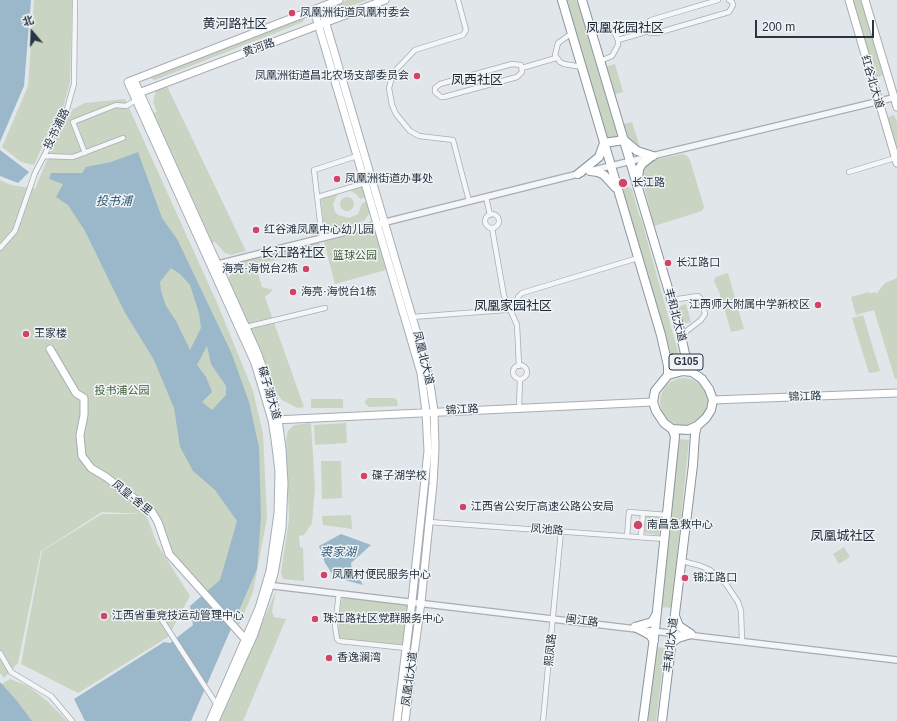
<!DOCTYPE html>
<meta charset="utf-8">
<style>
body{margin:0}
#map{position:relative;width:897px;height:721px;overflow:hidden;background:#e1e6ea;font-family:Helvetica,"Noto Sans SC",sans-serif}
canvas{display:block}
.north{position:absolute;left:12px;top:12px;width:40px;height:40px;-webkit-text-stroke:3px #f0f4f7;paint-order:stroke;rotate:341deg;font-size:11px;font-weight:700;line-height:16px;text-align:center;color:#283542}
.north::after{content:'';display:block;margin:auto;width:14px;height:18px;background:#283542;clip-path:polygon(50% 0,100% 100%,50% 72%,0 100%)}
.scale{position:absolute;left:755px;top:20px;width:119px;height:18px;box-sizing:border-box;border:2px solid #283542;border-top:0;padding-left:5px;font-size:12px;line-height:14px;white-space:nowrap;color:#283542;-webkit-text-stroke:3px #f0f4f7;paint-order:stroke}
</style>
<div id="map">
<canvas width="897" height="721"></canvas>
<div class="north">北</div>
<div class="scale">200 m</div>
</div>
<script>
const ctx = document.querySelector('canvas').getContext('2d');
ctx.lineJoin = 'round';
function fill(path, color) { ctx.fillStyle = color; ctx.fill(path, 'evenodd'); }
const poly = rows => new Path2D(rows.map(r => 'M' + r).join(''));
function stroke(path, color, width, dash) { ctx.strokeStyle = color; ctx.lineWidth = width; ctx.lineCap = dash ? 'butt' : 'round'; ctx.setLineDash(dash || []); ctx.stroke(path); }
function write(font, color, halo, rows, align = 'center') {
  ctx.font = font + ' Helvetica,"Noto Sans SC",sans-serif'; ctx.lineWidth = 3; ctx.setLineDash([]); ctx.textBaseline = 'middle'; ctx.strokeStyle = halo; ctx.fillStyle = color; for (const [text, x, y, turn = 0] of rows) {
    ctx.save(); ctx.translate(x, y); ctx.rotate((+turn || 0) * Math.PI / 180); ctx.textAlign = isNaN(turn) ? turn : align; if (halo) ctx.strokeText(text, 0, 0); ctx.fillText(text, 0, 0); ctx.restore();
  }
}
fill(poly([
 [34,0,72,0,70,82,63,108,52,124,34,165,21,162,2,147,28,86],
 [347,0,367,0,328,15,326,9,327,8],
 [566,0,576,0,582,13,618,138,608,142],
 [851,0,861,0,883,75,875,79],
 [301,17,304,17,303,22,155,80,152,79,151,76],
 [615,64,623,92,613,95,605,67],
 [167,86,246,251,231,255,225,253,215,242,211,244,153,113,157,112,153,102,156,91],
 [125,99,218,305,253,391,263,434,267,518,253,592,239,625,203,589,174,556,169,541,155,514,146,514,157,544,190,596,168,637,78,693,21,664,42,551,102,514,145,514,102,512,41,551,18,663,4,678,0,673,0,180,11,185,35,189,60,128,73,109,85,103],
 [894,115,897,122,897,155,886,118],
 [632,122,640,147,628,140,623,124],
 [683,154,687,156,690,160,704,207,702,211,654,226,641,174,649,161],
 [624,185,632,189,639,215,641,218,681,363,675,367,673,366,621,191],
 [363,186,367,197,360,199,356,194,349,190],
 [338,193,333,204,335,212,338,215,349,218,353,216,358,214,362,203,368,201,369,214,364,221,324,232,321,198],
 '340 204a7 7 0 1 1 14 0a7 7 0 1 1-14 0Z',
 [375,229,386,270,335,284,324,242],
 [317,241,321,246,256,266,262,287,273,290,265,297,304,407,297,408,282,400,277,394,257,343,230,286,229,277,241,261],
 [728,273,744,329,731,332,725,311,720,304,720,294,714,281,716,277],
 [897,278,897,379,895,379,874,310,856,315,851,297,869,292,869,294,875,292,876,294,885,283],
 [686,304,691,322,683,324,678,307],
 [863,315,880,371,869,373,852,318],
 '660 402a24 24 0 1 1 48 0a24 24 0 1 1-48 0Z',
 [368,398,394,398,397,400,398,406,369,407,364,402],
 [311,399,343,399,343,408,311,408],
 [311,423,315,487,312,523,304,535,299,536,300,547,303,548,304,581,283,579,281,572,289,519,286,439,288,431,294,425],
 [346,423,347,443,315,445,314,425],
 [678,439,689,440,672,608,661,607],
 [321,461,341,461,342,498,322,499],
 [351,515,352,529,323,525,322,516],
 [646,515,661,516,659,535,645,533],
 [844,547,850,557,839,564,833,554],
 [276,591,272,611,274,617,286,619,243,721,220,721],
 [343,598,410,605,404,646,339,638,338,633,341,602],
 [654,647,665,648,656,721,646,721],
 [10,679,28,686,46,700,67,721,25,721,0,685]
]), '#c9d4c2');
fill(poly([
 [0,0,31,0,24,86,0,142],
 [0,150,29,172,18,183,0,176],
 [138,152,162,218,177,239,231,352,249,402,259,447,261,516,257,569,191,721,85,721,74,699,164,642,170,643,193,625,190,606,220,580,237,521,215,490,193,471,180,447,174,408,154,360,124,311,85,231,68,205,56,197,63,184,49,179,51,173,82,173,86,167,111,162],
 [171,268,180,274,190,285,199,313,201,328,190,350,176,321,166,306,161,291,160,282],
 [207,346,211,364,226,386,226,395,212,410,202,402,212,392,206,377,197,365],
 [341,534,371,545,351,563,352,571,358,576,363,585,341,579,333,575,325,563,319,546],
 [0,682,17,701,32,721,0,721]
]), '#9bb8cb');
const minor = poly([
 [458,0,466,30,463,35,415,50,393,73,389,88,392,105,396,114,410,131,419,136,453,140,469,201],
 [718,0,651,20,648,22,647,28,650,33,657,33,729,12,733,5,732,2,729,0],
 [591,28,601,26,609,27,614,32,618,40,618,45,612,56,600,61],
 [572,33,558,43,555,55,560,62,564,64,582,67],
 [616,35,647,25],
 [618,40,649,31],
 [512,64,521,65,522,72,517,77,444,97,441,97,435,92,435,88,440,84,512,64],
 [522,68,556,58],
 [85,153,73,122,116,105,126,106,136,100],
 [44,156,73,157,123,138],
 [849,172,895,158],
 [318,197,365,183],
 [486,197,490,215],
 '485 221a7 7 0 1 1 14 0a7 7 0 1 1-14 0Z',
 [492,228,504,296,517,325,519,366],
 [322,238,314,170,357,156],
 [0,248,15,231,35,173,47,150,55,129,67,109,74,84,75,0],
 [671,300,698,296,701,299,705,314,701,320,684,333,683,337],
 [412,317,506,310,516,307,518,297,522,293,638,258],
 [246,327,325,308],
 '513 372a7 7 0 1 1 14 0a7 7 0 1 1-14 0Z',
 [519,408,520,379],
 [429,522,665,539],
 [627,536,629,512,667,515],
 [641,537,643,513],
 [682,561,701,566,710,570,726,584,738,602,741,611,742,641],
 [339,593,335,626,337,639,339,641,406,648],
 [158,614,217,705],
 [0,653,11,672,51,696,72,721],
 [543,721,561,531]
]);
const tertiary = poly([
 [594,170,897,97],
 [214,265,582,173],
 [266,585,897,660]
]);
const secondary = poly([
 [849,0,897,163],
 [865,0,897,107],
 [321,7,423,354,430,384,434,411,435,449,433,484,421,602,405,721],
 [314,10,421,373,426,412,428,451,412,601,397,721],
 [134,80,257,352,271,391,278,420,282,449,284,483,282,528,274,574,254,634,215,721],
 [136,94,385,0],
 [50,349,76,393,84,398,84,415,80,435,82,456,91,468,106,477,152,512,158,522,169,554,246,640],
 [713,400,897,393],
 [274,420,653,402],
 [210,721,259,608,270,571,278,513,279,471,275,439,272,420,255,363,128,82,339,0]
]);
const trunk = poly([
 [562,0,661,335,668,366,668,375,655,391,653,402,656,411,664,423,672,429,675,436,655,630,643,721],
 [582,0,678,322,687,363,692,372,702,379,709,389,713,400,711,410,706,418,697,426,695,434,693,465,662,721],
 [590,171,598,172,604,175,615,187],
 [578,174,599,157,604,143,624,140,637,151,653,156],
 [638,181,639,169,642,164,652,156],
 [668,375,683,371,692,372],
 [672,429,688,430,697,426],
 [675,616,679,626,691,634],
 [635,627,652,622,656,615],
 [635,627,650,635,654,641],
 [671,643,678,638,691,634]
]);
stroke(minor, '#a6adb4', 6);
stroke(tertiary, '#a6adb4', 8);
stroke(secondary, '#a6adb4', 9);
stroke(trunk, '#8895a1', 10);
stroke(minor, '#f4f6f8', 4.5);
stroke(tertiary, '#f4f6f8', 5.5);
stroke(secondary, '#fff', 7);
stroke(trunk, '#fff', 8);
for (const [x, y, r, color] of [
 [292,13,4,"#d34269"],
 [417,76,4,"#d34269"],
 [337,179,4,"#d34269"],
 [623,183,5,"#d34269"],
 [256,230,4,"#d34269"],
 [668,263,4,"#d34269"],
 [306,269,4,"#d34269"],
 [293,292,4,"#d34269"],
 [818,305,4,"#d34269"],
 [26,334,4,"#d34269"],
 [364,476,4,"#d34269"],
 [463,507,4,"#d34269"],
 [638,525,5,"#d34269"],
 [324,575,4,"#d34269"],
 [685,578,4,"#d34269"],
 [104,616,4,"#d34269"],
 [315,619,4,"#d34269"],
 [329,658,4,"#d34269"]
]) { const dot = new Path2D(); dot.arc(x, y, r, 0, 2 * Math.PI); ctx.fillStyle = color; ctx.fill(dot); stroke(dot, '#f0f4f7', 1.5); }
for (const [x, y, w] of [
 [686,362,34]
]) { const box = new Path2D(); box.roundRect(x - w / 2, y - 8, w, 16, 3); ctx.fillStyle = '#f0f4f7'; ctx.fill(box); stroke(box, '#283542', 1); }
write('bold 10px', '#283542', null, [
 ["G105",686,362]
]);
write('11px', '#283542', '#f0f4f7', [
 ["凤凰洲街道凤凰村委会",300,13],
 ["凤凰洲街道昌北农场支部委员会",409,76,"right"],
 ["凤凰洲街道办事处",345,179],
 ["长江路",632,183],
 ["红谷滩凤凰中心幼儿园",264,230],
 ["长江路口",676,263],
 ["海亮·海悦台2栋",298,269,"right"],
 ["海亮·海悦台1栋",301,292],
 ["江西师大附属中学新校区",810,305,"right"],
 ["王家楼",34,334],
 ["碟子湖学校",372,476],
 ["江西省公安厅高速公路公安局",471,507],
 ["南昌急救中心",647,525],
 ["凤凰村便民服务中心",332,575],
 ["锦江路口",693,578],
 ["江西省重竞技运动管理中心",112,616],
 ["珠江路社区党群服务中心",323,619],
 ["香逸澜湾",337,658]
], 'left');
write('11px', '#283542', '#f0f4f7', [
 ["黄河路",259,48,-20],
 ["红谷北大道",872,82,74],
 ["投书浦路",57,129,-64],
 ["丰和北大道",675,315,75],
 ["凤凰北大道",423,358,76],
 ["碟子湖大道",269,393,74],
 ["锦江路",805,397,-2],
 ["锦江路",462,410,-3],
 ["凤皇-舍里",132,498,39],
 ["凤池路",547,530,4],
 ["闽江路",582,621,7],
 ["丰和北大道",671,645,-83],
 ["熙凤路",551,650,-84],
 ["凤凰北大道",410,679,-82]
]);
write('11px', '#425f35', '#f0f4f7', [
 ["篮球公园",355,256],
 ["投书浦公园",122,391]
]);
write('italic 12px', '#315978', '#f0f4f7', [
 ["投书浦",114,202],
 ["裘家湖",338,553]
]);
write('13px', '#1b2633', '#f0f4f7', [
 ["黄河路社区",235,24],
 ["凤凰花园社区",625,28],
 ["凤西社区",477,80],
 ["长江路社区",293,253],
 ["凤凰家园社区",513,306],
 ["凤凰城社区",843,536]
]);
</script>
